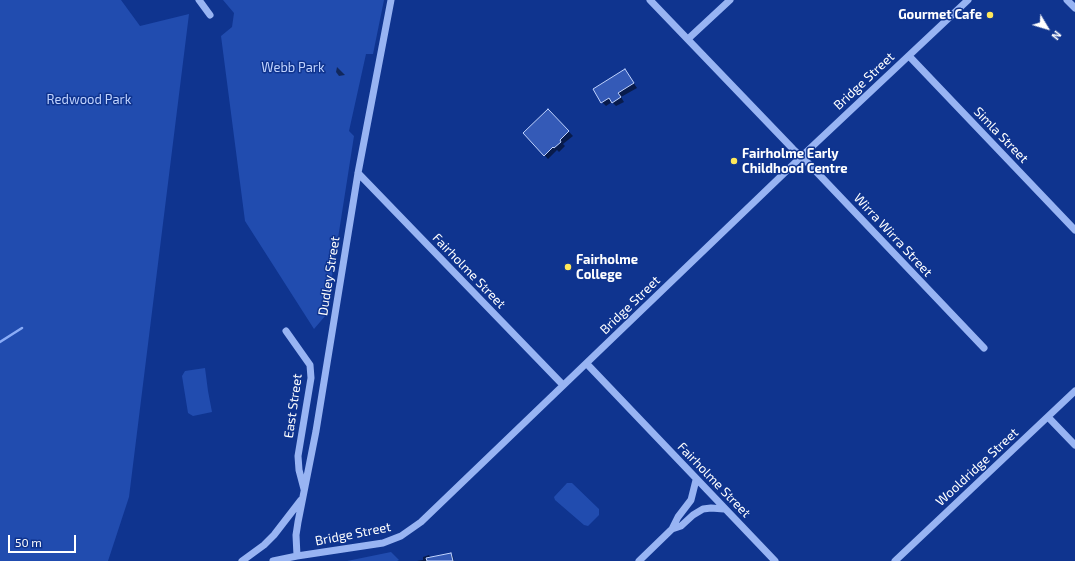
<!DOCTYPE html>
<style>
body{margin:0}
#map{position:relative;width:1075px;height:561px;overflow:hidden;background:#0f348f;font-family:"Exo 2",sans-serif}
canvas{display:block}
.north{position:absolute;left:1027px;top:8px;width:40px;height:40px;-webkit-text-stroke:3px #0f348f;paint-order:stroke;rotate:128deg;font-size:11px;font-weight:700;line-height:16px;text-align:center;color:#fff}
.north::after{content:'';display:block;margin:auto;width:14px;height:18px;background:#fff;clip-path:polygon(50% 0,100% 100%,50% 72%,0 100%)}
.scale{position:absolute;left:8px;top:535px;width:68px;height:18px;box-sizing:border-box;border:2px solid #fff;border-top:0;padding-left:5px;font-size:12px;line-height:14px;white-space:nowrap;color:#fff;-webkit-text-stroke:3px #0f348f;paint-order:stroke}
</style>
<div id="map">
<canvas width="1075" height="561"></canvas>
<div class="north">N</div>
<div class="scale">50 m</div>
</div>
<script>
const ctx = document.querySelector('canvas').getContext('2d');
ctx.lineJoin = 'round';
function fill(path, color) { ctx.fillStyle = color; ctx.fill(path, 'evenodd'); }
const poly = rows => new Path2D(rows.map(r => 'M' + r).join(''));
function stroke(path, color, width, dash) { ctx.strokeStyle = color; ctx.lineWidth = width; ctx.lineCap = dash ? 'butt' : 'round'; ctx.setLineDash(dash || []); ctx.stroke(path); }
function write(font, color, halo, rows, align = 'center') {
  ctx.font = font + ' "Exo 2",sans-serif'; ctx.lineWidth = 3; ctx.setLineDash([]); ctx.textBaseline = 'middle'; ctx.strokeStyle = halo; ctx.fillStyle = color; for (const [text, x, y, turn = 0] of rows) {
    ctx.save(); ctx.translate(x, y); ctx.rotate((+turn || 0) * Math.PI / 180); ctx.textAlign = isNaN(turn) ? turn : align; if (halo) ctx.strokeText(text, 0, 0); ctx.fillText(text, 0, 0); ctx.restore();
  }
}
fill(poly([
 [0,0,121,0,140,26,189,14,129,497,108,561,0,561],
 [223,0,384,0,373,54,366,54,349,131,354,136,326,315,314,329,245,221,221,36,232,27,234,13],
 [205,368,208,391,212,412,193,416,188,413,182,376,185,371],
 [567,483,572,483,599,509,599,515,588,526,584,525,555,500,554,497],
 [391,552,399,560,397,561,347,561]
]), '#214caf');
fill(poly([
 [337,67,345,75,339,76,336,72],
 [625,70,637,88,621,97,624,102,616,106,612,102,606,106,602,102],
 [548,110,573,136,563,144,565,146,559,152,557,150,548,159,524,133],
 [451,554,453,556,454,561,417,561,423,560,423,557,429,555,431,558]
]), '#0007');
stroke(poly([
 [0,342,22,328]
]), '#8aacf7', 2.5);
const building = poly([
 [625,69,634,83,618,93,621,97,612,103,609,98,601,103,593,89,625,69],
 [548,109,569,131,560,140,561,142,554,148,553,147,544,156,523,133,548,109],
 [451,553,453,561,427,561,426,558,451,553]
]);
fill(building, '#345ab7');
stroke(building, '#c0d3fe', 1);
stroke(poly([
 [199,0,210,15],
 [650,0,793,149,808,163,984,348],
 [1067,0,1075,8],
 [688,39,730,0],
 [909,56,1075,230],
 [358,173,563,385],
 [286,331,310,365,311,378,298,456,299,470,304,489],
 [587,364,775,561],
 [1048,417,1075,445],
 [672,529,681,526,693,515,703,509,711,508,724,509],
 [297,556,296,535,298,522,316,431,358,173,391,0],
 [242,561,264,545,274,535,301,500],
 [273,561,297,556,383,543,401,536,421,522,801,157,968,0],
 [639,561,672,529,678,517,691,500,696,480],
 [895,561,1075,391]
]), '#98b4f3', 7);
for (const [x, y, r, color] of [
 [990,15,4,"#ffe85a"],
 [734,161,4,"#ffe85a"],
 [568,267,4,"#ffe85a"]
]) { const dot = new Path2D(); dot.arc(x, y, r, 0, 2 * Math.PI); ctx.fillStyle = color; ctx.fill(dot); stroke(dot, '#0f348f', 1.5); }
write('bold 13px', '#fff', '#0f348f', [
 ["Gourmet Cafe",982,15,"right"],
 ["Fairholme Early",742,154],
 ["Childhood Centre",742,169],
 ["Fairholme",576,260],
 ["College",576,275]
], 'left');
write('13px', '#c0d3fe', '#0f348f', [
 ["Webb Park",293,68],
 ["Redwood Park",89,100]
]);
write('13px', '#fff', '#0f348f', [
 ["Bridge Street",864,81,-43],
 ["Simla Street",1001,135,46],
 ["Wirra Wirra Street",893,235,47],
 ["Fairholme Street",469,271,46],
 ["Dudley Street",329,276,-81],
 ["Bridge Street",630,305,-44],
 ["East Street",293,406,-82],
 ["Wooldridge Street",977,467,-43],
 ["Fairholme Street",714,480,46],
 ["Bridge Street",353,534,-11]
]);
</script>
